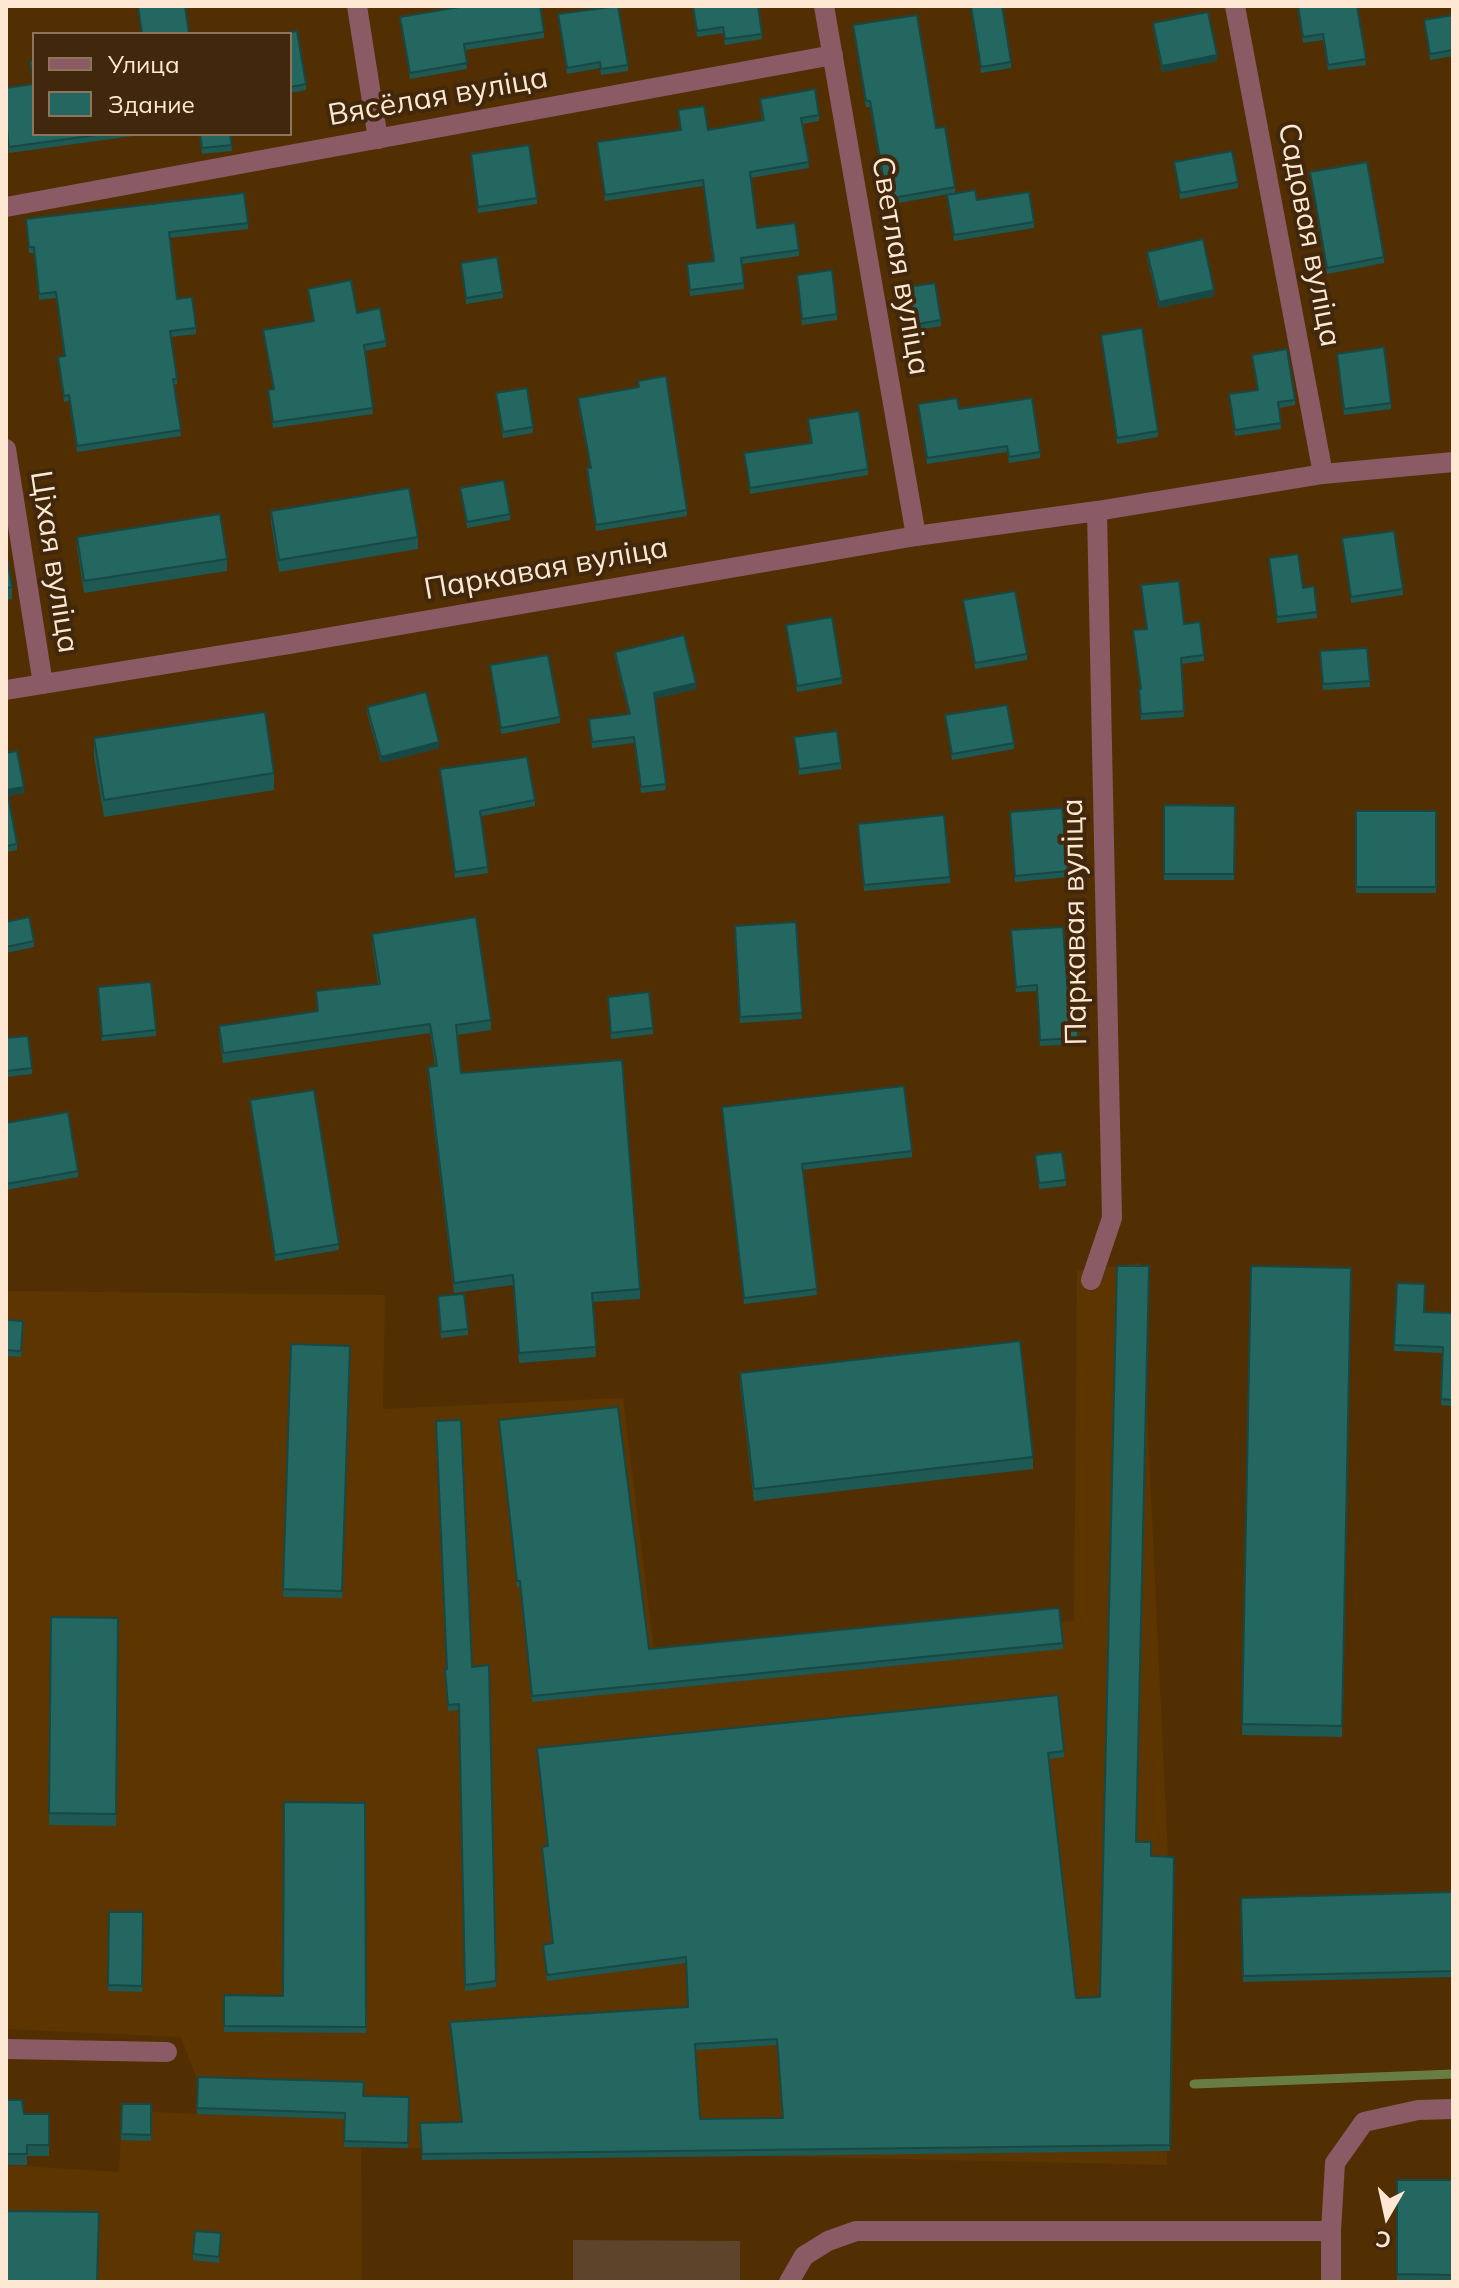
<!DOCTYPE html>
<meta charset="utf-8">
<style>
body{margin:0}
#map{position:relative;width:1459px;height:2288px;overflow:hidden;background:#522f03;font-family:Mulish,sans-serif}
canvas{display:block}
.frame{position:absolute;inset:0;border:8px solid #fee8d3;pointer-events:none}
.legend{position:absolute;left:32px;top:32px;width:260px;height:104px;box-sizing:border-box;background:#41280c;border:2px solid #8d755c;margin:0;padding:10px 14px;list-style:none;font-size:24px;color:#fee8d3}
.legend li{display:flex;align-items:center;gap:16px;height:40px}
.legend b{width:40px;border:2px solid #8d755c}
.north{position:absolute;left:1347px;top:2176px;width:80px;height:80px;-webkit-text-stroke:6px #41280c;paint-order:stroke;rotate:189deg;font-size:22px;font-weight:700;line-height:32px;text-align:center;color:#fee8d3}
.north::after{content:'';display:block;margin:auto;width:28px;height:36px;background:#fee8d3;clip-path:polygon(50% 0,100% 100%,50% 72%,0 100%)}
</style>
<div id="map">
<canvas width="1459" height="2288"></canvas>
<div class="frame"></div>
<ul class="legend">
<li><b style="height:10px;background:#8b5b65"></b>Улица</li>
<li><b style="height:22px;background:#236760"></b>Здание</li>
</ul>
<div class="north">С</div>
</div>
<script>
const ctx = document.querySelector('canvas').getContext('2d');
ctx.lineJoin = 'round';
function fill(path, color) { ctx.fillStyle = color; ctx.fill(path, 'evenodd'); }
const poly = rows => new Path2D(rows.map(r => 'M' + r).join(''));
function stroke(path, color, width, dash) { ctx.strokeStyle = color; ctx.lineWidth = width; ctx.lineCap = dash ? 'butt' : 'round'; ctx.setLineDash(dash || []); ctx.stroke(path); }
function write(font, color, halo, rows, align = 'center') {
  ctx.font = font + ' Mulish,sans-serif'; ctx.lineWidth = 8; ctx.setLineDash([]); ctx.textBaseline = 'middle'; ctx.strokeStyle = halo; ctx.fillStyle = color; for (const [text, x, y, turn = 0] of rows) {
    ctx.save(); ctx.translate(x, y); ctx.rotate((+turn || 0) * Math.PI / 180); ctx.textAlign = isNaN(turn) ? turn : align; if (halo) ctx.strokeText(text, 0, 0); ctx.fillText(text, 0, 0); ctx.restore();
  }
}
fill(poly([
 [1140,1263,1168,1858,1167,2165,361,2147,362,2282,6,2282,6,2165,119,2172,122,2110,196,2114,198,2083,181,2037,6,2029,6,1291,385,1295,383,1409,623,1398,655,1659,1074,1621,1077,1271]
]), '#5c3500');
fill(poly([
 [573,2240,740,2241,740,2282,573,2282]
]), '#5e442a');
stroke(poly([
 [1194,2084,1453,2074]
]), '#687d43', 9);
stroke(poly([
 [357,6,378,139],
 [824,6,916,536],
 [1235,6,1323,474],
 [6,207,833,55],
 [6,449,43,684],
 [6,690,290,644,916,536,1097,511,1323,474,1453,462],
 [1091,1280,1112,1218,1097,511],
 [6,2049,167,2052],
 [1331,2231,1331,2282],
 [789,2282,804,2256,828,2241,856,2231,1331,2231,1335,2163,1364,2122,1418,2110,1453,2109]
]), '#8b5b65', 20);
fill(poly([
 [692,6,758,6,762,39,725,45,723,33,697,37],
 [971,6,1011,62,1011,68,981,73],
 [1297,6,1357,6,1366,65,1328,70,1323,40,1303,43],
 [558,14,628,65,628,71,601,75,600,68,567,74],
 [1453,15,1453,56,1430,60,1424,20],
 [400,17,544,32,544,38,465,50,467,69,410,79],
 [1153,23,1217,61,1162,72,1153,29],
 [853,25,936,128,955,187,955,193,887,205,870,107,866,107],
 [290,34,306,84,306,90,290,93],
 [30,61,34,61,34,134,148,134,9,153,6,126,6,88,33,85],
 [760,99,819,115,819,121,802,124,809,168,750,178,757,228,799,250,799,256,742,264,744,289,690,296,687,264,713,261,703,186,605,201,597,142,680,130,678,110,708,130,762,120],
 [199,134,230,134,232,151,202,154],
 [471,154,537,198,537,204,478,213],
 [1174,162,1238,182,1238,188,1180,199],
 [1310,172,1384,257,1384,263,1327,274],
 [947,195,977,200,1034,222,1034,228,954,241],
 [26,219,248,223,248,229,170,238,177,299,196,328,196,334,171,337,177,379,177,384,174,385,181,436,77,452,69,401,64,402,58,363,58,357,64,356,56,298,39,300,34,253,29,253],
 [1147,252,1214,296,1159,308,1147,258],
 [461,263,503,292,503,298,466,304],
 [797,275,837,314,837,320,802,325],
 [901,288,941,320,941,326,906,332],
 [308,289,357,313,386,341,386,347,365,351,373,414,273,428,268,390,273,389,263,330,313,321],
 [1101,335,1158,431,1158,437,1117,444],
 [1337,354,1391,403,1391,409,1344,415],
 [1252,355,1295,400,1295,405,1279,408,1281,429,1235,436,1229,394,1257,390],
 [638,381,687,510,687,516,596,531,587,474,587,468,590,468,578,404,578,398,638,387],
 [496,393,533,427,533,433,503,438],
 [918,404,1040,452,1040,458,1009,463,1007,452,927,464],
 [808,419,868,469,868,475,750,494,744,453,811,443],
 [460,488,510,514,510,520,467,528],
 [271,511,418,537,418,549,279,572,271,523],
 [77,537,227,559,227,571,84,593,77,548],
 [1342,538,1403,589,1403,595,1351,603],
 [6,553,12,587,12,599,6,600],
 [1269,558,1303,588,1317,612,1317,618,1277,623],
 [1141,585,1184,624,1204,655,1204,661,1181,664,1184,717,1141,720,1139,689,1140,689,1133,630,1146,629],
 [963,600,1027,654,1027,660,975,669],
 [786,625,842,678,842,684,797,692],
 [1320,651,1370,681,1370,687,1323,690],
 [615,652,696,689,654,699,666,790,641,793,634,743,592,748,589,719,629,714,615,658],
 [490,665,560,717,560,723,501,734],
 [367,707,439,748,381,763,367,713],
 [945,715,1014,743,1014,749,952,760],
 [794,737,841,763,841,769,799,775],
 [94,738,274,773,274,790,104,817,94,756],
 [6,753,24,793,8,796,17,844,17,850,6,852],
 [440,769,535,800,535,806,481,816,488,873,455,878],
 [1164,805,1235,806,1234,880,1164,880],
 [1356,811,1436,811,1436,893,1356,893],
 [1010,818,1068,871,1068,877,1015,882],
 [858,830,950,877,950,883,864,891],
 [6,922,34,941,34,947,6,953],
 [796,922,802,1019,740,1023,735,926],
 [1011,930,1068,995,1076,995,1078,1044,1040,1046,1037,991,1016,992],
 [372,934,491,1020,491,1030,457,1035,461,1073,640,1289,640,1299,593,1302,596,1357,519,1363,513,1285,454,1293,428,1077,428,1067,435,1066,430,1033,223,1063,219,1035,219,1026,317,1011,316,991,378,984,372,944],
 [98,993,156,1030,156,1036,102,1041],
 [608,997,653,1028,653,1034,611,1039],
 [6,1038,32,1068,32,1074,6,1077],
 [250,1100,339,1244,339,1250,275,1261],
 [722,1107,912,1151,912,1157,802,1170,817,1295,744,1304],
 [6,1123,78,1171,78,1177,6,1190],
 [1035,1155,1066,1180,1066,1186,1039,1189],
 [1251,1266,1351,1268,1342,1737,1242,1735],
 [1397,1283,1424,1312,1453,1313,1453,1406,1441,1405,1443,1353,1394,1351],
 [438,1302,468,1329,468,1335,441,1338],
 [6,1320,23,1321,21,1357,6,1356],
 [291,1344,350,1346,342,1598,283,1597],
 [740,1373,1033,1457,1033,1469,754,1501,740,1384],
 [499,1420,649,1649,1063,1643,1063,1649,532,1702,520,1587,517,1587],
 [51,1617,118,1618,116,1826,49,1825],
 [489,1665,496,1987,465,1991,459,1710,448,1711,445,1669],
 [537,1748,1064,1751,1064,1757,1049,1759,1076,1998,1100,1997,1136,1842,1151,1856,1174,1857,1170,2151,422,2160,420,2123,461,2122,450,2022,688,2007,686,1963,547,1981,543,1945,552,1944,542,1853,542,1847,547,1846],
 [777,2045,783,2118,700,2119,695,2050],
 [365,1803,366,2033,224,2032,224,1995,283,1996],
 [1453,1892,1453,1977,1243,1982,1241,1898],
 [109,1912,143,1912,142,1992,108,1991],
 [198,2077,363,2096,409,2097,408,2148,344,2147,345,2119,197,2114],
 [6,2100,24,2114,49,2114,49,2156,27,2156,27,2165,6,2165],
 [122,2104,151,2104,151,2141,121,2140],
 [1397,2180,1453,2180,1453,2281,1397,2280],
 [221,2239,219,2263,193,2260,193,2254]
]), '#1e5953');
fill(poly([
 [1217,55,1217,61,1162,72,1162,66],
 [1214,290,1214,296,1159,308,1159,302],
 [696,683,696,689,654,699,654,693],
 [439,742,439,748,381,763,381,757],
 [24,787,24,793,7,796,7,790]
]), '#184843');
const building = poly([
 [138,6,185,6,189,34,142,34,138,6],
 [465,6,540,6,544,32,464,44,467,63,410,73,400,17,465,6],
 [618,6,628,65,601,69,600,62,567,68,558,14,618,6],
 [693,6,758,6,762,34,725,39,723,27,697,31,693,6],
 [971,6,1002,6,1011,62,981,67,971,6],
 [1298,6,1357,6,1366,59,1328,65,1323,34,1303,37,1298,6],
 [1208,12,1217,55,1162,66,1153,23,1208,12],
 [917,15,936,128,945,127,955,187,887,199,870,101,866,101,853,25,917,15],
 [1453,15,1453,50,1430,54,1424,20,1453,15],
 [297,31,306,84,290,87,290,34,280,34,297,31],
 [30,61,34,61,34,134,104,134,9,147,6,120,6,88,34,84,30,61],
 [815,89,819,115,801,118,809,162,750,172,757,228,795,223,799,250,741,258,744,283,690,290,687,264,714,261,703,180,605,195,597,142,681,130,678,110,704,106,708,130,764,120,760,99,815,89],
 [200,134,230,134,232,145,202,148,200,134],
 [529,145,537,198,478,207,471,154,529,145],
 [1232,151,1238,182,1180,193,1174,162,1232,151],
 [1367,162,1384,257,1327,268,1310,172,1367,162],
 [975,190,977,200,1029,192,1034,222,954,235,947,195,975,190],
 [244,193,248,223,169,232,177,299,192,297,196,328,170,331,177,379,173,379,181,430,77,446,69,395,64,396,58,357,65,356,56,292,39,294,34,247,29,247,26,219,244,193],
 [1203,239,1214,290,1159,302,1147,252,1203,239],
 [497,257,503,292,466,298,461,263,497,257],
 [832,270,837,314,802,319,797,275,832,270],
 [351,280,357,313,380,308,386,341,364,345,373,408,273,422,268,390,274,389,263,330,314,321,308,289,351,280],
 [935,283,941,320,906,326,901,288,935,283],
 [1142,328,1158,431,1117,438,1101,335,1142,328],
 [1384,347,1391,403,1344,409,1337,354,1384,347],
 [1287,349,1295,400,1278,402,1281,423,1235,430,1229,394,1258,390,1252,355,1287,349],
 [666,376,687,510,596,525,587,468,591,468,578,398,639,387,638,381,666,376],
 [527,388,533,427,503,432,496,393,527,388],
 [957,398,959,409,1032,398,1040,452,1009,457,1007,446,927,458,918,404,957,398],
 [859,411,868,469,750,488,744,453,812,443,808,419,859,411],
 [504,480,510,514,467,522,460,488,504,480],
 [409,488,418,537,279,560,271,511,409,488],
 [220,514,227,559,84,581,77,537,220,514],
 [1394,531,1403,589,1351,597,1342,538,1394,531],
 [6,553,12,587,6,588,6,553],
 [1298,554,1303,588,1314,586,1317,612,1277,617,1269,558,1298,554],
 [1179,581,1184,624,1200,622,1204,655,1181,658,1184,711,1141,714,1139,689,1141,689,1133,630,1147,629,1141,585,1179,581],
 [1015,591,1027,654,975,663,963,600,1015,591],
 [832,617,842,678,797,686,786,625,832,617],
 [684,635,696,683,654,693,666,784,641,787,634,737,592,742,589,719,630,714,615,652,684,635],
 [1367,648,1370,681,1323,684,1320,651,1367,648],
 [548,655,560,717,501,728,490,665,548,655],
 [426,692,439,742,381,757,367,707,426,692],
 [1007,705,1014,743,952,754,945,715,1007,705],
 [265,712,274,773,104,800,94,738,265,712],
 [837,731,841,763,799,769,794,737,837,731],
 [17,751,24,787,7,790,17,844,6,846,6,753,17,751],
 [527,757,535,800,480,811,488,867,455,872,440,769,527,757],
 [1164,805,1235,806,1234,874,1164,874,1164,805],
 [1062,808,1068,871,1015,876,1010,812,1062,808],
 [1356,811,1436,811,1436,887,1356,887,1356,811],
 [944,815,950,877,864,885,858,824,944,815],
 [29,917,34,941,6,947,6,922,29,917],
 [476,917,491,1020,456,1025,461,1073,622,1060,640,1289,592,1293,596,1347,519,1353,513,1275,454,1283,428,1067,437,1066,430,1024,223,1053,219,1026,318,1011,316,991,380,984,372,934,476,917],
 [796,922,802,1013,740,1017,735,926,796,922],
 [1063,927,1068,995,1076,995,1078,1038,1040,1040,1037,985,1016,987,1011,930,1063,927],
 [151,982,156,1030,102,1036,98,987,151,982],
 [649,992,653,1028,611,1033,608,997,649,992],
 [28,1036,32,1068,6,1071,6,1038,28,1036],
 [904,1086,912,1151,802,1164,817,1289,744,1298,722,1107,904,1086],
 [314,1090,339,1244,275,1255,250,1100,314,1090],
 [68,1112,78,1171,6,1184,6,1123,68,1112],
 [1062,1152,1066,1180,1039,1183,1035,1155,1062,1152],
 [1117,1266,1149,1266,1136,1842,1151,1842,1151,1856,1174,1857,1170,2145,422,2154,420,2123,462,2122,450,2022,688,2007,686,1957,547,1975,543,1945,553,1943,542,1847,548,1846,537,1748,1058,1695,1064,1751,1048,1753,1076,1998,1100,1997,1117,1266],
 [777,2039,783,2118,700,2119,695,2044,777,2039],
 [1251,1266,1351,1268,1342,1726,1242,1724,1251,1266],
 [1397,1283,1425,1284,1424,1312,1453,1313,1453,1400,1441,1399,1443,1347,1394,1345,1397,1283],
 [464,1294,468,1329,441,1332,438,1296,464,1294],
 [6,1320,23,1321,21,1351,6,1350,6,1320],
 [1020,1341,1033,1457,754,1489,740,1373,1020,1341],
 [291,1344,350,1346,342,1591,283,1589,291,1344],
 [618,1407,649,1649,1059,1608,1063,1643,532,1696,520,1581,517,1581,499,1420,618,1407],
 [461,1420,472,1667,489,1665,496,1981,465,1985,459,1704,448,1705,445,1669,447,1669,436,1421,461,1420],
 [51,1617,118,1618,116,1814,49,1813,51,1617],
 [284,1802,365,1803,366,2027,224,2026,224,1995,283,1996,284,1802],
 [1453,1892,1453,1971,1243,1976,1241,1898,1453,1892],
 [109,1912,143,1912,142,1986,108,1985,109,1912],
 [198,2077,364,2082,363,2096,409,2097,408,2143,344,2141,345,2113,197,2108,198,2077],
 [6,2100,22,2100,24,2114,49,2114,49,2145,27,2145,27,2154,6,2154,6,2100],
 [122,2104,151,2104,151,2135,121,2134,122,2104],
 [1397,2180,1453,2180,1453,2275,1397,2274,1397,2180],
 [6,2211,99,2212,97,2282,6,2282,6,2211],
 [195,2231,221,2233,219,2257,193,2254,195,2231]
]);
fill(building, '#236760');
stroke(building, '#184843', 2);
write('30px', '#fee8d3', '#41280c', [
 ["Вясёлая вуліца",438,97,-10],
 ["Садовая вуліца",1309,235,79],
 ["Светлая вуліца",900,266,80],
 ["Ціхая вуліца",54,562,81],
 ["Паркавая вуліца",546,569,-10],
 ["Паркавая вуліца",1075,922,-91]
]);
</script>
